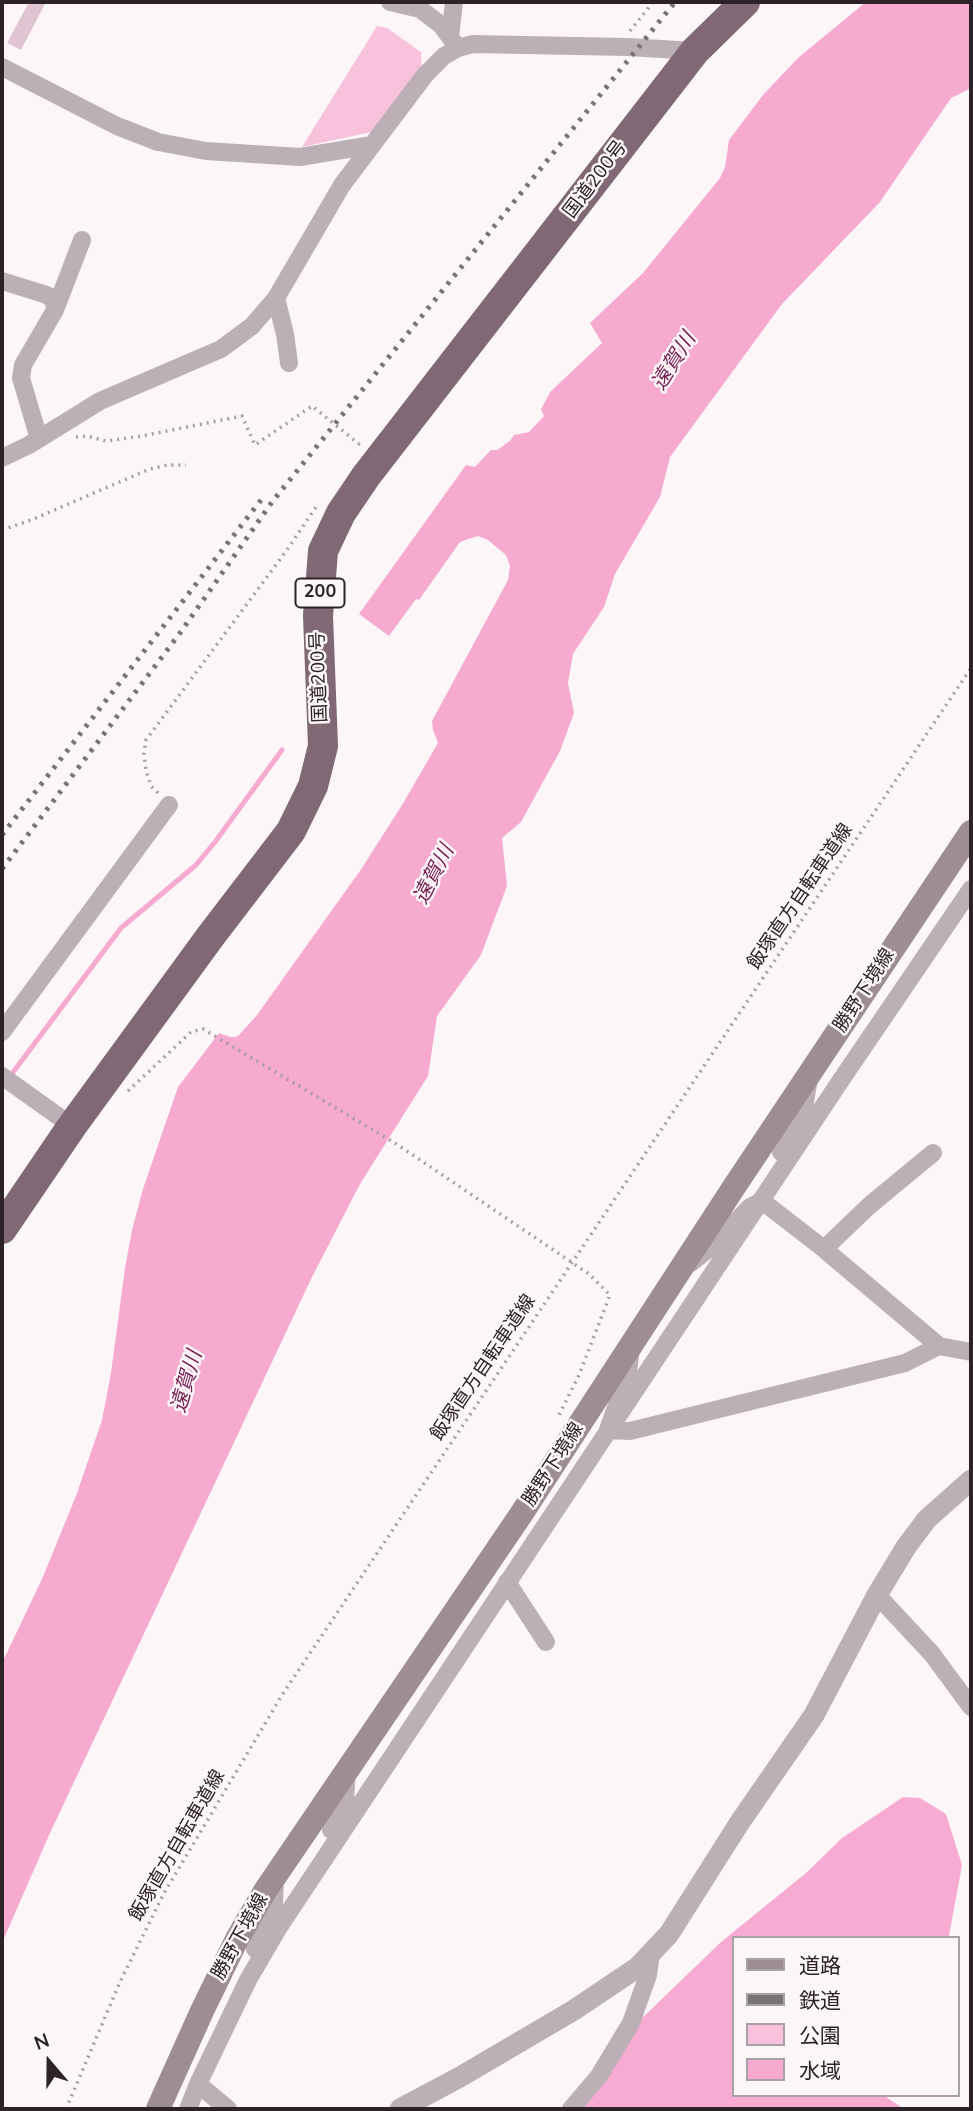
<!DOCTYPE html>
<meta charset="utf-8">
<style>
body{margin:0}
#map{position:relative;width:973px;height:2111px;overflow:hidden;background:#fcf6f9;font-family:"Nunito Sans","Noto Sans JP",sans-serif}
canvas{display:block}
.frame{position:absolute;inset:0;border:4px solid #2c2227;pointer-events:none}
.legend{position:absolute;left:732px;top:1936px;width:228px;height:161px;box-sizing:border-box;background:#fcf6f9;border:2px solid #a9a1a5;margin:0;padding:9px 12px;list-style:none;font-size:21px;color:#2c2227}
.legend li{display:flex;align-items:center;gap:14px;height:35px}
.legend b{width:35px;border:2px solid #a9a1a5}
.north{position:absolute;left:14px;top:2027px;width:70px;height:70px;-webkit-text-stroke:5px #fcf6f9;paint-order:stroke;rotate:340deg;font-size:19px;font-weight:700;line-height:28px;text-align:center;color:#2c2227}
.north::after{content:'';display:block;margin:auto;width:24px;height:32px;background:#2c2227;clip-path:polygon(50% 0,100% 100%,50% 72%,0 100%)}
</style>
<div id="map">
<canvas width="973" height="2111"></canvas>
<div class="frame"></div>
<ul class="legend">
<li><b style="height:9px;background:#9f8d95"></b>道路</li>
<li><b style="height:9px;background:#7b7276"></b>鉄道</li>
<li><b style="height:19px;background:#f8c1dc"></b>公園</li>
<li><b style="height:19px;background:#f6aad0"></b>水域</li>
</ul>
<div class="north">N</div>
</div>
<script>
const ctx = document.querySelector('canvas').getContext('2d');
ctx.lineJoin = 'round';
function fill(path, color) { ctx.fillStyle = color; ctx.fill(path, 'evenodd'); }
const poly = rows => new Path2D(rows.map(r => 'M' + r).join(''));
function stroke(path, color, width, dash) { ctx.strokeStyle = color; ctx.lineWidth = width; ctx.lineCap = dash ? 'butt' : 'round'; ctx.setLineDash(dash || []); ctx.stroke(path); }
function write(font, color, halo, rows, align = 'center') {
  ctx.font = font + ' "Nunito Sans","Noto Sans JP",sans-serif'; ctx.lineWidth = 5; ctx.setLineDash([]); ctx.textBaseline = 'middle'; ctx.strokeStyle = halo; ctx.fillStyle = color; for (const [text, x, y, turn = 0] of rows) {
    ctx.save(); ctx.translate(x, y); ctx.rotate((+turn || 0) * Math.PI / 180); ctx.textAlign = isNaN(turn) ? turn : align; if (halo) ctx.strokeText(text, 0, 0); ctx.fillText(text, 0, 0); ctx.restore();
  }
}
fill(poly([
 [377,26,387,28,421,52,422,71,376,131,302,147]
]), '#f8c1dc');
fill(poly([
 [903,1797,920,1798,946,1814,962,1865,949,1936,948,1938,733,1938,733,2095,883,2095,904,2109,579,2109,638,2022,721,1942,806,1873,842,1838]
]), '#f8abd2');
fill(poly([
 [866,2,971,2,971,88,951,98,880,202,782,304,670,457,660,497,615,574,604,607,573,654,568,683,574,713,560,751,521,822,502,838,507,886,481,955,437,1016,428,1076,360,1184,312,1277,50,1833,2,1943,2,1663,42,1579,76,1496,102,1420,111,1373,125,1268,132,1230,143,1189,178,1087,219,1033,230,1037,236,1037,240,1034,257,1015,362,868,402,805,438,743,433,730,432,721,508,580,510,566,506,555,488,540,478,536,468,539,460,542,419,600,416,599,389,636,359,614,466,465,475,467,491,450,497,450,510,441,514,435,529,432,544,416,541,409,551,391,602,343,590,323,643,273,720,178,725,167,729,140,763,95,798,58]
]), '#f6aad0');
stroke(poly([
 [2,1087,121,928,196,865,215,842,282,750]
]), '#f6aad0', 5);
fill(poly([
 [29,2,46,2,21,50,7,43]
]), '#e0c4d1');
stroke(poly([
 [630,31,653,2],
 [76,437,87,436,106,441,142,436,242,416,255,445,312,406,359,444,362,440],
 [2,530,31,520,150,469,167,465,186,465],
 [158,793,151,786,146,770,144,754,146,740,287,550,316,507],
 [128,1091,191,1032,203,1029,395,1143,589,1274,610,1295,579,1375,559,1415],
 [66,2109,120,1982,163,1895,282,1695,971,668]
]), '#a59da1', 3.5, [2, 5]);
stroke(poly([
 [390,2,420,9,441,25,458,48],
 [450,37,454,2],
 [2,67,117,126,158,142,206,151,300,157,372,145],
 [2,281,47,295,54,301,55,310,23,365,21,378,39,439],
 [276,298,285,334,289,363],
 [55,310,82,240],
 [2,458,29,445,100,401,221,349,252,326,276,298,342,185,425,75,444,56,458,48,473,44,628,47,695,51],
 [2,1032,169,805],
 [2,1076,72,1126],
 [781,1152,804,1108,809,1078],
 [824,1249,870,1205,933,1153],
 [691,1263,713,1245,750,1207,762,1201,824,1249,939,1346,971,1352],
 [631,1348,628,1373,608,1430,630,1431,905,1363,939,1346],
 [507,1582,546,1642],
 [877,1595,932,1654,971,1707],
 [331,1830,345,1801,347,1770],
 [255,1949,274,1905,275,1876],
 [188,2109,198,2084],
 [228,2109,198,2084,248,1980,279,1927,839,1083,971,889],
 [571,2109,599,2076,631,2023,648,1975,651,1953]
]), '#bcb0b6', 18);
stroke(poly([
 [400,2109,460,2077,574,2010,638,1967,669,1934,740,1822,814,1715,877,1595,906,1547,927,1519,971,1480]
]), '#bcb0b6', 21);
stroke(poly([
 [158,2109,202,2011,237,1939,265,1891,520,1516,734,1187,971,832]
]), '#9f8d95', 24);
stroke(poly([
 [2,1229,72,1126,210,937,291,831,313,786,323,746,318,616,323,551,341,513,366,476,695,51,745,2]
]), '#806974', 30);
stroke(poly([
 [2,835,261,500],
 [2,869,180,633,272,502,675,2]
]), '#7b7276', 5, [3.5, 7]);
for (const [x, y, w] of [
 [320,593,49]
]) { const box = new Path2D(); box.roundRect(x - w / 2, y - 14.5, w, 29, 5); ctx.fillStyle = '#fcf6f9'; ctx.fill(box); stroke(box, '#2c2227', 2); }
write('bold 18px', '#2c2227', null, [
 ["200",320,593]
]);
write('19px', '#2c2227', '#fcf6f9', [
 ["国道200号",596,180,-53],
 ["国道200号",320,677,-92],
 ["飯塚直方自転車道線",801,897,-56],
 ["勝野下境線",865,991,-57],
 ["飯塚直方自転車道線",484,1368,-56],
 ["勝野下境線",554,1465,-57],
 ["飯塚直方自転車道線",178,1846,-60],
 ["勝野下境線",241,1937,-61]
]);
write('italic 21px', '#761f53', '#fcf6f9', [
 ["遠賀川",675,362,-58],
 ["遠賀川",435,875,-63],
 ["遠賀川",188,1382,-74]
]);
</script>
